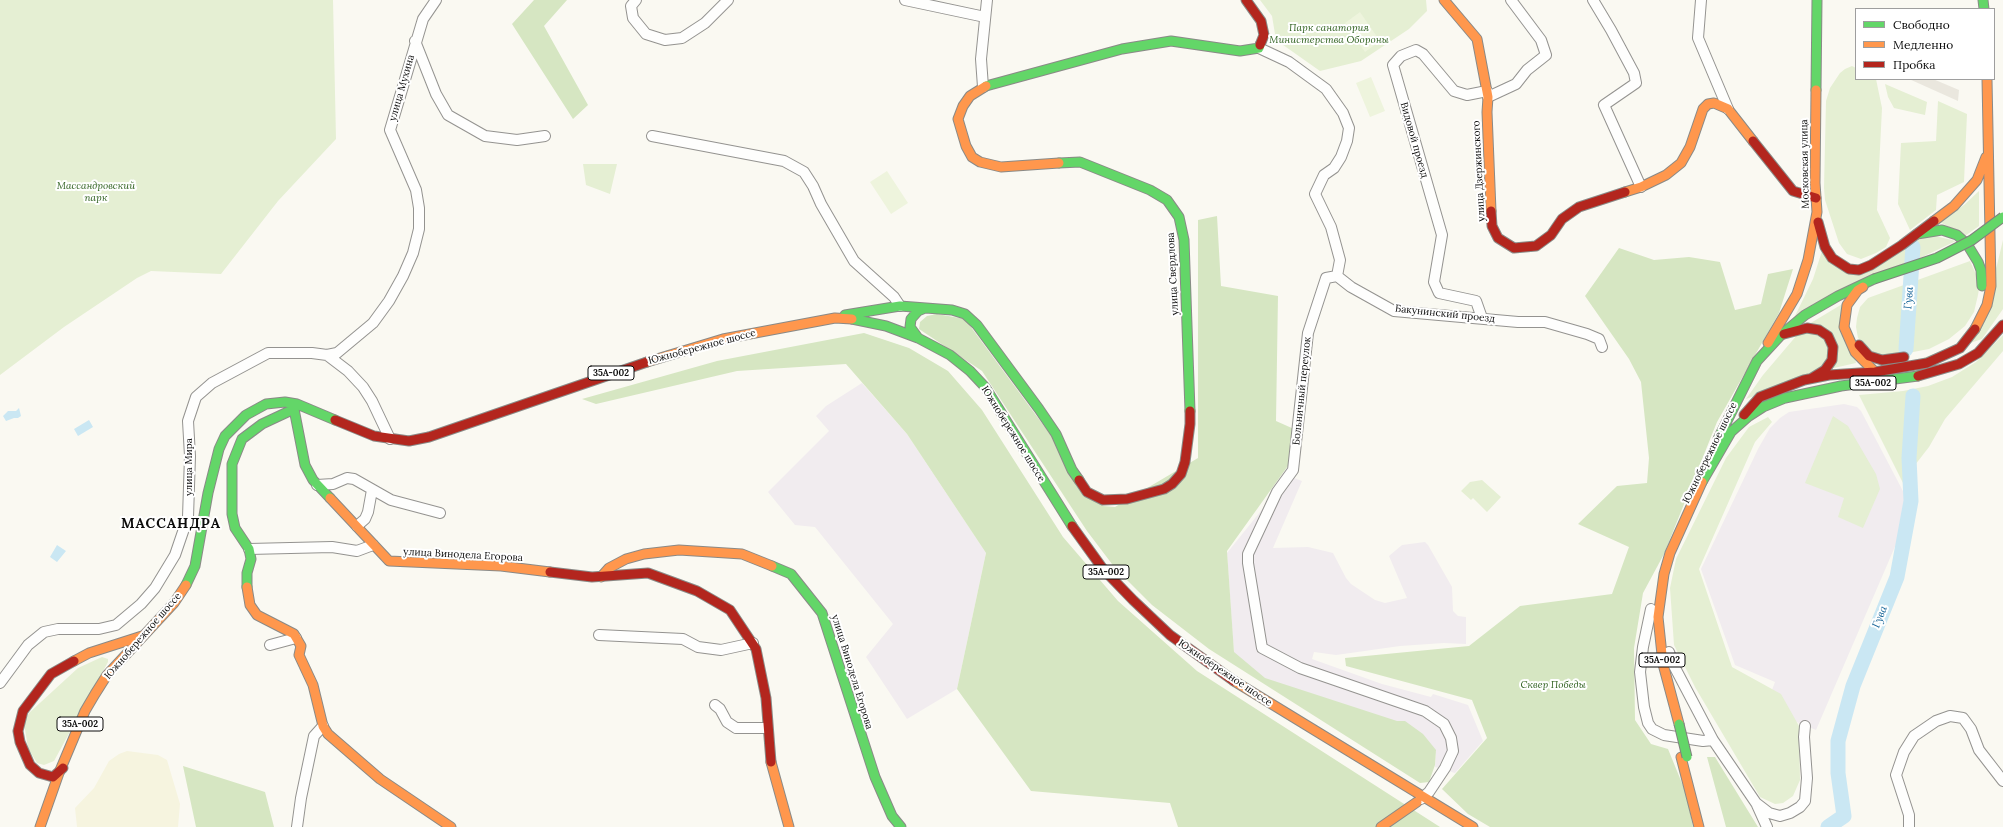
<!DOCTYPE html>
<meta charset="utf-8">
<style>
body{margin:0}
#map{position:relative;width:2003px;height:827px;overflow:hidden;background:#faf9f2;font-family:Lora,serif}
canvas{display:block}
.legend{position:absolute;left:1855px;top:8px;width:140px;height:72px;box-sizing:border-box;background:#fff;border:1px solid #9e9e9e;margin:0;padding:5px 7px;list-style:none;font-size:12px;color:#0d0d0d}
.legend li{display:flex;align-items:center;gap:8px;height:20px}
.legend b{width:20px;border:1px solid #9e9e9e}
</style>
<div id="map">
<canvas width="2003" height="827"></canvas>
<ul class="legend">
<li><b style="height:5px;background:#63d668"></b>Свободно</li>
<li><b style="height:5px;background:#ff974d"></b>Медленно</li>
<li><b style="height:5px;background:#b3261e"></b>Пробка</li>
</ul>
</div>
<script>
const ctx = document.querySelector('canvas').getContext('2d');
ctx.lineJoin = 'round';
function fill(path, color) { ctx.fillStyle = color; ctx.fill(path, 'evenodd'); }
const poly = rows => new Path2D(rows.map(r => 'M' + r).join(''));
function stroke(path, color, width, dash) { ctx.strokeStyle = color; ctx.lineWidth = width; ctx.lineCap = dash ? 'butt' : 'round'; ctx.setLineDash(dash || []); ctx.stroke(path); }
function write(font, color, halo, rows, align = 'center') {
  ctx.font = font + ' Lora,serif'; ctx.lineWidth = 4; ctx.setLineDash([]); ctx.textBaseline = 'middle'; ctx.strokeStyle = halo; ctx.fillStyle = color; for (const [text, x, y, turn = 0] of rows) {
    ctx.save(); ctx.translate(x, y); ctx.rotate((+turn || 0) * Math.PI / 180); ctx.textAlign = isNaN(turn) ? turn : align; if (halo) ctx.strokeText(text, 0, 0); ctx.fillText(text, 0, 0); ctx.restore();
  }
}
fill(poly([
 [862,383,907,434,986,553,957,689,907,719,866,657,893,624,815,527,795,525,768,492,829,431,816,416,826,406],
 [1844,404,1857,407,1861,411,1905,495,1907,504,1903,528,1816,730,1765,709,1775,682,1735,665,1701,569,1758,449,1770,428,1780,418,1789,412],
 [1289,476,1302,481,1273,548,1308,547,1333,553,1346,578,1351,584,1375,600,1385,603,1407,598,1389,556,1402,545,1425,542,1428,545,1452,587,1453,611,1458,616,1466,617,1466,644,1444,643,1400,646,1336,655,1314,652,1312,659,1382,684,1431,697,1433,694,1468,705,1483,741,1455,773,1435,767,1436,751,1397,723,1265,680,1234,654,1227,553]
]), '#f1ecef');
fill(poly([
 [127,751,158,755,167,760,180,804,178,827,77,827,75,808,94,788,109,761,119,754]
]), '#f6f4df');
fill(poly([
 [0,0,333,0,336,139,278,201,221,274,151,271,137,278,64,327,0,375],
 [1260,0,1426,0,1427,11,1409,29,1361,61,1320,71,1276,40,1272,16],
 [1852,66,1856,68,1856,79,1876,79,1882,108,1877,210,1890,238,1886,247,1876,253,1861,259,1847,254,1839,243,1825,200,1824,188,1826,101,1830,88,1840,73,1845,69],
 [1885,84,1927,102,1925,115,1894,108,1888,97],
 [1938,101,1967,114,1964,182,1937,195,1936,210,1910,230,1898,204,1901,143,1936,141],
 [583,164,617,164,610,194,586,185],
 [1979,191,1979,226,1965,236,1940,222,1964,205],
 [1935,236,1956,241,1794,318,1813,279,1822,251,1844,271,1923,238],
 [2003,240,2003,309,1982,339,1889,371,1973,339,1997,265],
 [1970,261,1980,283,1978,295,1974,312,1965,326,1949,339,1929,349,1892,356,1877,355,1858,338,1856,327,1857,318,1860,307,1868,298],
 [1844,303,1856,363,1825,370,1746,399,1763,375,1797,335,1809,324],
 [2003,335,2003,351,1945,419,1929,447,1915,465,1908,493,1859,395,1903,391,1928,386,1952,377,1976,362],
 [1833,416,1848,426,1876,474,1880,489,1863,528,1838,517,1844,498,1805,483],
 [1768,417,1772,422,1755,442,1699,569,1732,667,1781,694,1799,726,1800,780,1793,796,1783,803,1775,804,1760,797,1695,687,1674,645,1670,588,1676,559,1726,458,1749,427],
 [1482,480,1501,497,1487,512,1473,498,1471,500,1461,491,1470,482],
 [102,657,108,659,108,662,54,761,44,765,37,763,28,748,24,723,29,713,78,668]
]), '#e5efd3');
fill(poly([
 [534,0,567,0,544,26,588,105,573,119,512,24],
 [1217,216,1221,286,1278,296,1276,421,1294,429,1290,463,1227,551,1234,652,1265,678,1397,721,1405,721,1423,734,1436,750,1435,765,1429,782,1420,783,1209,649,1152,605,1115,568,1087,531,982,371,919,329,920,322,927,316,937,314,965,319,1103,506,1115,507,1198,458,1198,220],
 [1619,248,1654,260,1689,257,1720,262,1735,310,1761,304,1768,274,1793,269,1779,313,1717,422,1664,554,1643,593,1634,648,1635,720,1651,744,1668,749,1686,793,1693,827,1490,827,1468,814,1442,789,1487,738,1472,700,1346,666,1345,658,1469,646,1520,606,1612,594,1629,547,1578,524,1617,486,1647,483,1649,458,1641,382,1629,359,1585,296],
 [864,333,909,348,948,371,982,410,1063,537,1118,601,1197,671,1440,827,1178,827,1170,803,1031,791,957,689,986,553,907,434,846,364,737,371,596,404,582,399,717,361],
 [1707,757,1715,757,1758,827,1726,827],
 [183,766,265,792,274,827,196,827]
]), '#d6e6c2');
fill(poly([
 [1360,12,1380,41,1365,52,1345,23],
 [1371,77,1385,111,1370,117,1356,83],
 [887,171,908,203,891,214,870,182]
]), '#eef4dd');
fill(poly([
 [1909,79,1933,79,1959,90,1958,101]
]), '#eae7de');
fill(poly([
 [19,408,21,416,18,418,14,418,6,421,3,416,8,411,16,411],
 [89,420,93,427,78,436,74,429],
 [57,545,66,551,57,562,50,557]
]), '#cae7f3');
stroke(poly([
 [1906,349,1913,247],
 [1828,827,1844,816,1838,773,1838,741,1853,686,1897,577,1911,501,1909,458,1913,396]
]), '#cae7f3', 15);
const street = poly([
 [636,0,631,6,633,18,646,34,665,40,682,38,705,23,728,0],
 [905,0,985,17],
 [1593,0,1611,30,1634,73,1636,83,1604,105,1641,187],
 [1701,0,1698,38,1728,109],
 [415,41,436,94,448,115,485,136,517,140,545,136],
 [1259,48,1289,62,1326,89,1343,113,1349,128,1347,141,1341,157,1334,168,1324,175,1315,194,1331,227,1340,260,1337,276,1351,287,1394,311,1518,322,1545,322,1587,334,1599,339,1602,347],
 [983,87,981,59,987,0],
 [1488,97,1516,84,1527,70,1546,55,1541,40,1511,0],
 [652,136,784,161,804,172,813,186,821,204,854,261,894,297,900,306],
 [1337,276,1326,278,1308,333,1293,470,1277,492,1248,554,1248,563,1262,648,1300,668,1425,711,1444,724,1451,738,1453,751,1445,768,1429,792,1421,799],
 [1482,318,1476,301,1439,293,1434,282,1442,235,1393,65,1401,56,1416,50,1423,54,1454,91,1467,95,1487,91],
 [327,355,337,353,373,323,389,301,403,276,413,253,419,229,419,208,416,190,390,130,423,19,436,0],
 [317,485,333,484,347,478,354,479,391,500,440,513],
 [357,526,365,519,368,512,372,490],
 [249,549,332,547,357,551,373,545],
 [1651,609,1643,647,1640,672,1644,707,1648,723,1652,729,1664,735,1703,741,1713,740],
 [599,635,683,639,698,647,721,650,753,643],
 [270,645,296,638],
 [1669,652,1673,664,1713,740,1756,803,1769,813,1780,816,1790,813,1800,807,1805,801,1807,778,1804,737,1805,726],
 [0,683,28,645,44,632,58,629,99,629,116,625,141,604,155,588,175,555,188,517,190,456,188,421,196,397,212,383,268,353,312,353,327,355,348,371,363,387,372,401,390,439],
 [715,705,720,709,727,722,736,728,767,728],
 [1757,805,1767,827],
 [297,827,301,798,314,736,323,726],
 [1909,827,1909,815,1896,775,1904,752,1914,736,1936,721,1950,716,1963,718,1971,729,1979,750,2003,781]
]);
const fast = poly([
 [1983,0,1984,9],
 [986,86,1122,49,1171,41,1240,51,1259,48,1260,45],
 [1816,90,1817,0],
 [1059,163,1080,162,1150,190,1167,200,1179,217,1184,240,1190,411],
 [1917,234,1942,230,1957,235,1967,244,1978,262,1981,270,1982,286],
 [845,315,900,306,952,310,965,314,977,325,1039,409,1056,434,1072,470,1079,480],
 [852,319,886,326,918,338,950,355,970,371,985,387,1072,526],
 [918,338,910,327,911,319,918,311,925,308],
 [1718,439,1757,361,1781,335,1805,315,1838,296,1874,279],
 [1702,482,1731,432,1749,416,1763,407,1785,398,1841,386,1918,376],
 [772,566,791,574,822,613,875,777,892,816,901,827],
 [186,585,195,566,208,493,219,449,225,436,246,415,266,404,285,402,297,404,335,420],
 [247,587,247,573,251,559,249,549,235,528,232,514,232,464,242,439,262,424,294,409,305,465,313,480,330,498]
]);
const slow = poly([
 [1444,0,1477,39,1488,97,1487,112,1491,211],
 [986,86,970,96,963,106,958,119,966,146,972,157,980,162,1001,167,1059,163],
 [1625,192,1641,187,1666,175,1681,163,1690,147,1703,109,1708,104,1714,103,1728,109,1753,141],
 [1934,221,1954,206,1977,180,1986,157],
 [1863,287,1858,290,1847,305,1844,327,1855,352,1875,372],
 [1975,329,1987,305,1991,286,1987,79],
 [1768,343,1797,294,1808,260,1817,212,1815,183,1816,90],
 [647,362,723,339,835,318,852,319],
 [330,498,389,561,501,566,550,572],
 [601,577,609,568,626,559,644,554,679,550,742,554,772,566],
 [247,587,250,605,257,615,294,634,301,646,299,655,313,685,323,726,328,734,380,779,451,827],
 [74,661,89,653,142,636],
 [1234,681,1473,827],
 [1679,724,1663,664,1658,617,1664,574,1670,553,1702,482],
 [1681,757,1699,827],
 [771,762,789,827],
 [40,827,59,773,85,711,95,694,107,675,174,603,186,585],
 [1381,827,1417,802]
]);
const jam = poly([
 [1246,0,1261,21,1264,35,1260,45],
 [1753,141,1793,191,1816,198],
 [1491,211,1492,226,1498,238,1514,248,1536,246,1551,235,1562,219,1579,207,1625,192],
 [1818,222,1825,247,1832,258,1849,269,1859,270,1871,265,1902,245,1934,221],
 [1784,334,1807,328,1819,330,1828,336,1833,347,1832,360,1825,370,1812,378],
 [1859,345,1869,356,1882,360,1904,357],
 [1918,376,1959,364,1978,353,2003,325],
 [1744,415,1760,397,1804,380,1829,375,1875,372,1927,363,1960,348,1975,329],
 [335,420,374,436,409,441,429,437,647,362],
 [1079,480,1087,492,1103,500,1127,499,1164,489,1172,484,1181,474,1185,462,1190,424,1190,411],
 [1072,526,1103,569,1133,600,1170,635,1234,681],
 [550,572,592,577,648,573,697,591,730,610,756,649,766,698,771,762],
 [63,768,53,777,39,773,30,765,20,742,18,731,23,711,51,674,74,661]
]);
stroke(street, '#949390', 12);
stroke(fast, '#8a8a87', 11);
stroke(slow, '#8a8a87', 11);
stroke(jam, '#8a8a87', 11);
stroke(street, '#fefefd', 10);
stroke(fast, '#63d668', 9);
stroke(slow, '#ff974d', 9);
stroke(jam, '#b3261e', 9);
const fastBridge = poly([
 [1874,279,1937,258,1972,240,2003,217],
 [1679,724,1687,757]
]);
stroke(fastBridge, '#81817d', 11, []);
stroke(fastBridge, '#63d668', 9);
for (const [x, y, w] of [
 [611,373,46],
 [1873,383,46],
 [1106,572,46],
 [1662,660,46],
 [80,724,46]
]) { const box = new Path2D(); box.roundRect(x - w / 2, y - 7, w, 14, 3); ctx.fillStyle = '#fff'; ctx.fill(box); stroke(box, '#0d0d0d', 1); }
write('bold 9px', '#0d0d0d', null, [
 ["35А-002",611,373],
 ["35А-002",1873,383],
 ["35А-002",1106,572],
 ["35А-002",1662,660],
 ["35А-002",80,724]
]);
write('italic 10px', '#316221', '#fff', [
 ["Парк санатория",1329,28],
 ["Министерства Обороны",1329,40],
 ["Массандровский",96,186],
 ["парк",96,198],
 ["Сквер Победы",1553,685]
]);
write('10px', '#0d0d0d', '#fff', [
 ["улица Мухина",402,88,-74],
 ["Видовой проезд",1414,140,74],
 ["Московская улица",1805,164,-91],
 ["улица Дзержинского",1479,171,-93],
 ["улица Свердлова",1173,274,-93],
 ["Бакунинский проезд",1445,314,6],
 ["Южнобережное шоссе",702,347,-15],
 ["Больничный переулок",1302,391,-84],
 ["Южнобережное шоссе",1013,434,58],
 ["Южнобережное шоссе",1710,453,-64],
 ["улица Мира",189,467,-90],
 ["улица Винодела Егорова",463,555,3],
 ["Южнобережное шоссе",143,636,-49],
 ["улица Винодела Егорова",852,672,73],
 ["Южнобережное шоссе",1225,673,34]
]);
write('italic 11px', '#1c689a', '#fff', [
 ["Гува",1909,298,-86],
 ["Гува",1880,617,-68]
]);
ctx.letterSpacing = '1px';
write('bold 14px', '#0d0d0d', '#fff', [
 ["МАССАНДРА",171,524]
]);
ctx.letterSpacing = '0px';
</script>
